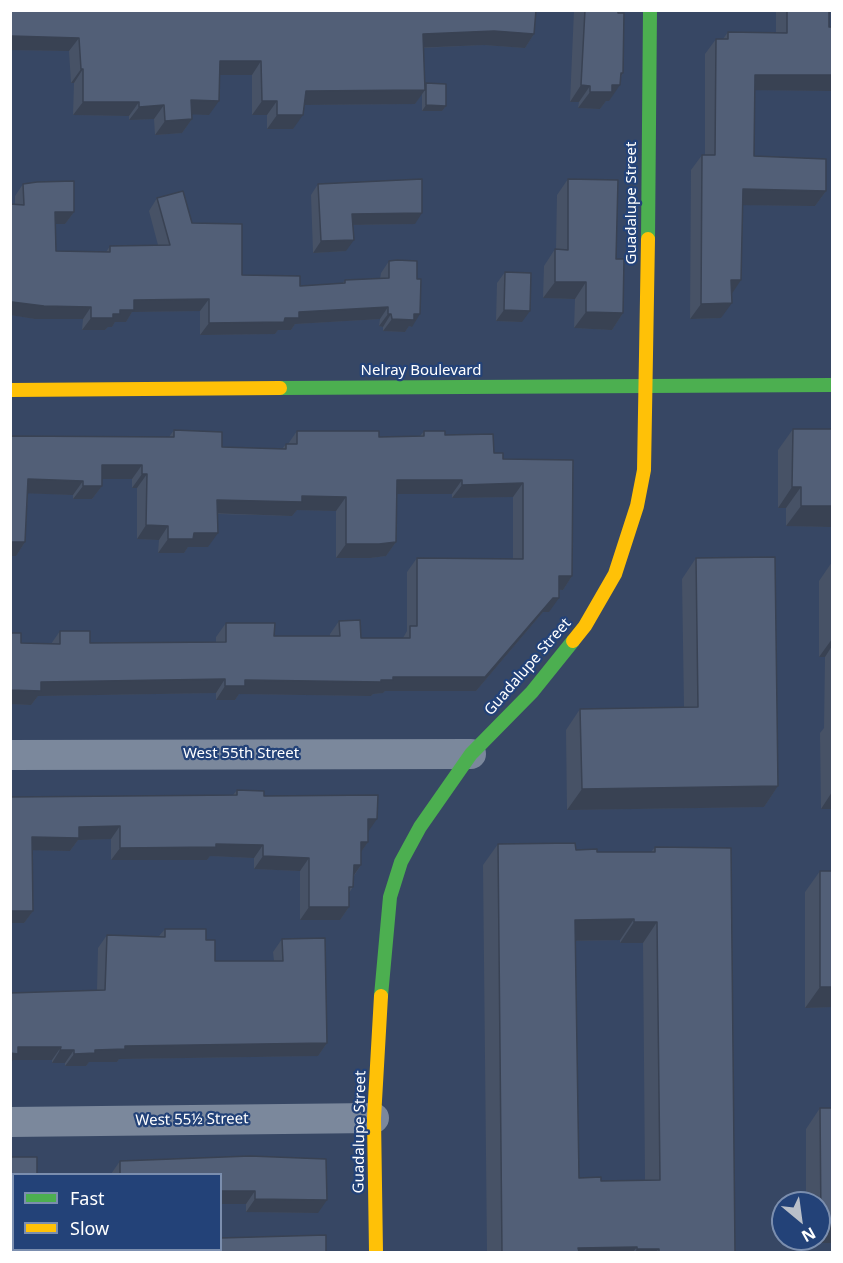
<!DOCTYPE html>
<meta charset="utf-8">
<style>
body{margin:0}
#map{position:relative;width:843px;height:1263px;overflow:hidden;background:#374764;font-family:"Noto Sans",sans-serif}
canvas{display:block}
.frame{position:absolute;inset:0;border:12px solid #fff;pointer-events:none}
.legend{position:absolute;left:12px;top:1173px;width:210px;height:78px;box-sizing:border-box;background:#234278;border:2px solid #7b8eae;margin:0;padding:8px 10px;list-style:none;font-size:18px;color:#fff}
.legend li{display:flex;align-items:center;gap:12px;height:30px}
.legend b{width:30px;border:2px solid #7b8eae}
.north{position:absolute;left:771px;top:1191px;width:60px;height:60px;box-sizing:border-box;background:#234278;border:2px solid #7b8eae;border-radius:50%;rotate:151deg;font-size:16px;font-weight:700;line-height:24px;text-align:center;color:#fff}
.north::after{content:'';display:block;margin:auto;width:21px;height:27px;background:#b9bfc9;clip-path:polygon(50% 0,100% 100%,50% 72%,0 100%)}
</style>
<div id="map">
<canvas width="843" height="1263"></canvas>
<div class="frame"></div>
<ul class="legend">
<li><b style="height:8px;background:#4caf50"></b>Fast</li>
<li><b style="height:8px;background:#ffc107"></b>Slow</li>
</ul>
<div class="north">N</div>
</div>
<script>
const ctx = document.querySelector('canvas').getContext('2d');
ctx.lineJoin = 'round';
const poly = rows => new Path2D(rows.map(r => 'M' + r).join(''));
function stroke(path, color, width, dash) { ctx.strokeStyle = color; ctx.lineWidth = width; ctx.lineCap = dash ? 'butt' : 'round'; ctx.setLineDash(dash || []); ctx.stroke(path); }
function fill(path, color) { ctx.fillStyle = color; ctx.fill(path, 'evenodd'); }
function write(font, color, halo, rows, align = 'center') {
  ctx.font = font + ' "Noto Sans",sans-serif'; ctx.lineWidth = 4.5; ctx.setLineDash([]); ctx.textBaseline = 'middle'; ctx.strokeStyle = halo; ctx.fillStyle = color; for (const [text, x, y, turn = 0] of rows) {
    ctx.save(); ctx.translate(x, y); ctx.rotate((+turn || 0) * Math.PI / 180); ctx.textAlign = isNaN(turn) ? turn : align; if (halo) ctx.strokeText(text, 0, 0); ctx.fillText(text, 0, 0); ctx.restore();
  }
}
stroke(poly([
 [10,755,471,754],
 [10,1122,374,1118]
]), '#7b889c', 30);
stroke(poly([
 [648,239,650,10],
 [280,388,832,385],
 [381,996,390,897,401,862,420,827,471,754,532,692,573,641]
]), '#4caf50', 14);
stroke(poly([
 [10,390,280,388],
 [573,641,585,626,615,574,637,506,644,470,648,239],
 [376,1252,374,1118,381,996]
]), '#ffc107', 14);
fill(poly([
 [10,10,534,34,525,48,484,45,423,48,424,86,426,83,446,106,442,111,422,111,422,93,415,104,304,105,293,129,267,129,267,115,252,115,252,75,219,75,209,115,192,114,192,119,182,133,155,135,154,119,129,120,129,116,73,115,74,83,71,83,69,51,11,50],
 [574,10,618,10,623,73,609,101,606,101,600,109,578,108,579,102,570,102],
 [776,10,829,10,829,27,832,27,832,91,755,90,754,156,826,191,815,206,743,205,732,294,721,318,690,319,691,170,702,155,705,155,705,54,716,39,723,39,728,32,776,33],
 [568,179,616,259,623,313,612,330,574,328,575,299,543,298,544,266,555,249,556,249,557,195],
 [23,184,74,212,65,224,55,224,56,251,106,252,110,246,158,245,149,211,157,198,192,223,242,275,300,286,342,284,345,280,380,279,381,273,389,261,412,327,409,326,405,332,383,331,383,327,379,326,380,319,295,324,291,330,278,330,275,334,200,335,200,311,132,312,126,322,115,322,112,327,108,327,105,330,82,330,83,319,35,319,11,315,10,319,10,204,15,205,15,196],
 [318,184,415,224,353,225,346,251,313,253,311,195],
 [832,251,832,325,831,325,832,252],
 [505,272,522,322,496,321,497,283],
 [793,429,832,429,832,527,786,526,786,508,778,508,778,450],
 [174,430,222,447,282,449,286,444,288,444,297,431,379,437,420,436,424,431,445,435,494,453,503,459,573,460,572,576,563,590,559,590,549,612,543,612,476,691,385,691,383,693,373,694,371,696,239,694,235,700,216,700,216,693,38,696,31,705,10,704,10,633,21,643,51,644,60,631,90,643,216,642,216,637,226,623,274,636,330,636,330,634,339,621,361,638,403,638,407,631,407,572,417,558,513,559,513,497,452,498,452,494,397,494,396,542,386,556,370,558,336,558,336,511,297,510,292,516,218,514,208,547,188,547,184,553,158,553,159,540,137,539,137,488,132,488,132,479,102,479,102,486,92,499,73,499,73,495,28,493,25,542,16,556,10,436,169,437],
 [696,558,778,786,764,807,567,810,566,730,580,709,684,707,682,579],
 [832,562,832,809,821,809,820,733,824,728,825,657,819,657,819,581],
 [237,790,264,796,368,832,368,842,361,852,361,865,354,876,353,887,349,893,349,907,340,920,300,920,300,871,254,869,254,858,210,856,207,860,111,860,111,839,78,840,70,851,32,850,33,911,24,923,10,797,233,795],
 [498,844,576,850,597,852,651,852,655,847,735,1252,487,1252,483,865],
 [620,940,620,943,643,943,645,1180,601,1181,579,1178,575,941],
 [820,871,832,1007,805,1008,805,892],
 [165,929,206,940,215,961,274,961,273,952,282,939,327,1043,318,1056,119,1059,117,1062,89,1062,86,1066,65,1066,65,1063,52,1063,52,1060,13,1060,10,993,97,990,98,948,107,935,159,936],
 [820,1108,832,1108,832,1243,806,1243,806,1239,819,1239,819,1203,806,1203,806,1129],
 [250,1156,318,1213,246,1212,246,1204,220,1174,111,1174,120,1161],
 [156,1250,220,1250,326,1252,156,1252]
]), '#475266');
fill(poly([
 [494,31,534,34,525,48,484,45,413,48,423,34],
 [11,36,79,38,69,51,10,50],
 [220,61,261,61,252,75,210,75],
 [81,69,83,69,74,83,71,83],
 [621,73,623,73,615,85,620,85,609,101,606,101,600,109,578,108,590,92],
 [755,75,832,75,832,91,744,90],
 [581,85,590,86,579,102,570,102],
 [425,90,415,104,297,105,306,91],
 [191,100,219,101,209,115,181,114],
 [262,101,277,101,267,115,252,115],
 [83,102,139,102,129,116,73,115],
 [164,105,154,119,129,120,139,107],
 [426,105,446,106,442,111,422,111],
 [277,115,303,115,293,129,267,129],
 [192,119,182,133,155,135,165,121],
 [743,189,826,191,815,206,732,205],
 [55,212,74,212,65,224,46,224],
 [422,213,415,224,345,225,352,214],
 [354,240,346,251,313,253,321,241],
 [731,280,741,280,731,295],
 [555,282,586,282,575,299,543,298],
 [209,299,200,311,132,312,126,322,115,322,112,327,108,327,105,330,82,330,91,318,113,314,134,300],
 [12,302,91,307,83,319,35,319,10,315],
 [732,303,721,318,690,319,701,304],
 [388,307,380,319,295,324,291,330,278,330,275,334,200,335,209,323,285,318,299,312],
 [504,310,530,311,522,322,496,321],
 [586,312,623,313,612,330,574,328],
 [388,314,391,314,383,327,379,326],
 [414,314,420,314,412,327,409,326,405,332,383,331,392,319],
 [102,465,142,465,132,479,92,479],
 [142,474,147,474,137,488,132,488],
 [28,479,83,481,73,495,19,493],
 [397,480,462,480,452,494,388,494],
 [523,483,513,497,452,498,462,485],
 [83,486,102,486,92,499,73,499],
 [792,487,801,487,786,508,778,508],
 [302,496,346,497,336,511,297,510,292,516,208,513,217,500],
 [801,506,832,506,832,527,786,526],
 [146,525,168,526,159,540,137,539],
 [194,533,218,533,208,547,188,547,184,553,158,553,168,539],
 [10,542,25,542,16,556,10,556],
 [396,542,386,556,370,558,336,558,346,544],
 [559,576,572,576,563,590,549,589],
 [553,598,559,598,549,612,543,612,476,691,385,691,383,693,373,694,371,696,239,694,235,700,216,700,225,686,245,680,381,680,393,677],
 [832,639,832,646,825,657,819,657],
 [225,679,216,693,38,696,31,705,10,704,11,690,41,682],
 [778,786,764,807,567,810,582,789],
 [832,792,832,809,821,809],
 [368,819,377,819,368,832,359,832],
 [120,826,111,839,78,840,70,851,23,850,32,837,79,827],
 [361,842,368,842,359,855],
 [216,844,263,845,254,858,210,856,207,860,111,860,120,848],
 [263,856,309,858,300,871,254,869],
 [354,865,361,865,352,878],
 [309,907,349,907,340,920,300,920],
 [10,911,33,911,24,923,10,923],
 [634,919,620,940,560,941,575,920],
 [634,922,657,922,643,943,620,943],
 [820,987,832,987,832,1007,805,1008],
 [327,1043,318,1056,119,1059,117,1062,89,1062,86,1066,65,1066,74,1054,95,1050,125,1046],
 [18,1047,61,1047,52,1060,13,1060,10,1064,10,1053],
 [60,1050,74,1050,65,1063,52,1063],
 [220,1191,255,1191,246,1204,220,1204],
 [255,1199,327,1200,318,1213,246,1212],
 [10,1210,14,1210,14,1221,10,1221],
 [821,1222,832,1222,832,1243,806,1243,809,1239,819,1239,819,1225],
 [637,1247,633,1252,558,1252,578,1248],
 [637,1249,659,1249,656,1252,635,1252]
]), '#394253');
const building = poly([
 [10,10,536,10,534,34,494,31,423,34,425,90,306,91,303,115,277,115,277,101,262,101,261,61,220,61,219,101,191,100,192,119,165,121,164,105,139,107,139,102,83,102,83,69,81,69,79,38,11,36,11,63,10,63,10,10],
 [585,10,618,10,618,13,624,13,623,73,621,73,620,85,612,85,612,92,590,92,590,86,581,85,585,10],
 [787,10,829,10,829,27,832,27,832,75,755,75,754,156,826,159,826,191,743,189,741,280,731,280,732,303,701,304,702,155,715,155,716,39,728,39,728,32,787,33,787,10],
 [426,83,446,84,446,106,426,105,426,83],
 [422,179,422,213,352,214,354,240,321,241,318,184,422,179],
 [568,179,618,180,616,259,624,259,623,313,586,312,586,282,555,282,555,249,568,250,568,179],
 [74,181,74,212,55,212,56,251,110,252,110,246,170,245,157,198,183,191,192,223,242,224,242,275,300,276,300,286,345,283,345,280,389,278,389,261,397,260,417,261,417,279,421,279,420,314,414,314,414,320,392,319,391,314,388,314,388,307,299,312,299,318,285,318,284,322,209,323,209,299,134,300,134,310,120,310,120,314,113,314,113,318,91,318,91,307,44,306,12,302,10,319,10,204,24,205,23,184,37,182,74,181],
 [505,272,531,273,530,311,504,310,505,272],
 [793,429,832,429,832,506,801,506,801,487,792,487,793,429],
 [174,430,222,432,222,447,286,449,286,444,297,444,297,431,379,431,379,437,424,436,424,431,445,431,445,435,493,434,494,453,503,453,503,459,573,460,572,576,559,576,559,598,553,598,485,677,393,677,393,680,381,680,381,682,245,680,245,686,225,686,225,679,41,682,41,691,11,690,10,633,21,633,21,643,60,644,60,631,90,631,90,643,226,642,226,623,275,623,274,636,340,636,339,621,360,620,361,638,410,638,410,626,417,626,417,558,523,559,523,483,462,485,462,480,397,480,396,542,379,544,346,544,346,497,302,496,302,502,217,500,218,533,194,533,193,539,168,539,168,526,146,525,147,474,142,474,142,465,102,465,102,486,83,486,83,481,28,479,25,542,10,542,10,436,174,437,174,430],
 [775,557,778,786,582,789,580,709,698,707,696,558,775,557],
 [237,790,264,791,264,796,378,795,377,819,368,819,368,842,361,842,361,865,354,865,353,887,349,887,349,907,309,907,309,858,263,856,263,845,216,844,216,847,120,848,120,826,79,827,79,838,32,837,33,911,10,911,10,797,237,795,237,790],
 [575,843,576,850,597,849,597,852,655,852,655,847,731,848,735,1252,659,1252,659,1249,637,1249,637,1247,578,1248,579,1252,502,1252,498,844,575,843],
 [634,919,634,922,657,922,660,1180,601,1181,601,1177,579,1178,575,920,634,919],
 [820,871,832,871,832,987,820,987,820,871],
 [165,929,206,929,206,940,215,940,215,961,283,961,282,939,325,938,327,1043,125,1046,125,1049,95,1050,95,1053,74,1054,74,1050,60,1050,61,1047,18,1047,18,1054,10,1053,10,993,105,990,107,935,165,937,165,929],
 [820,1108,832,1108,832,1222,821,1222,820,1108],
 [250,1156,326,1159,327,1200,255,1199,255,1191,220,1191,220,1174,120,1174,120,1161,250,1156],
 [10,1157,37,1157,37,1174,14,1174,14,1210,10,1210,10,1157],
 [326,1235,326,1252,164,1252,165,1250,220,1250,220,1238,326,1235]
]);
fill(building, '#525f77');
stroke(building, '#394253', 1.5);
write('15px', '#fff', '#234278', [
 ["Guadalupe Street",632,203,-90],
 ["Nelray Boulevard",421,371],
 ["Guadalupe Street",528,667,-49],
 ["West 55th Street",241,754],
 ["West 55½ Street",192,1120,-1],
 ["Guadalupe Street",360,1132,-89]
]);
</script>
